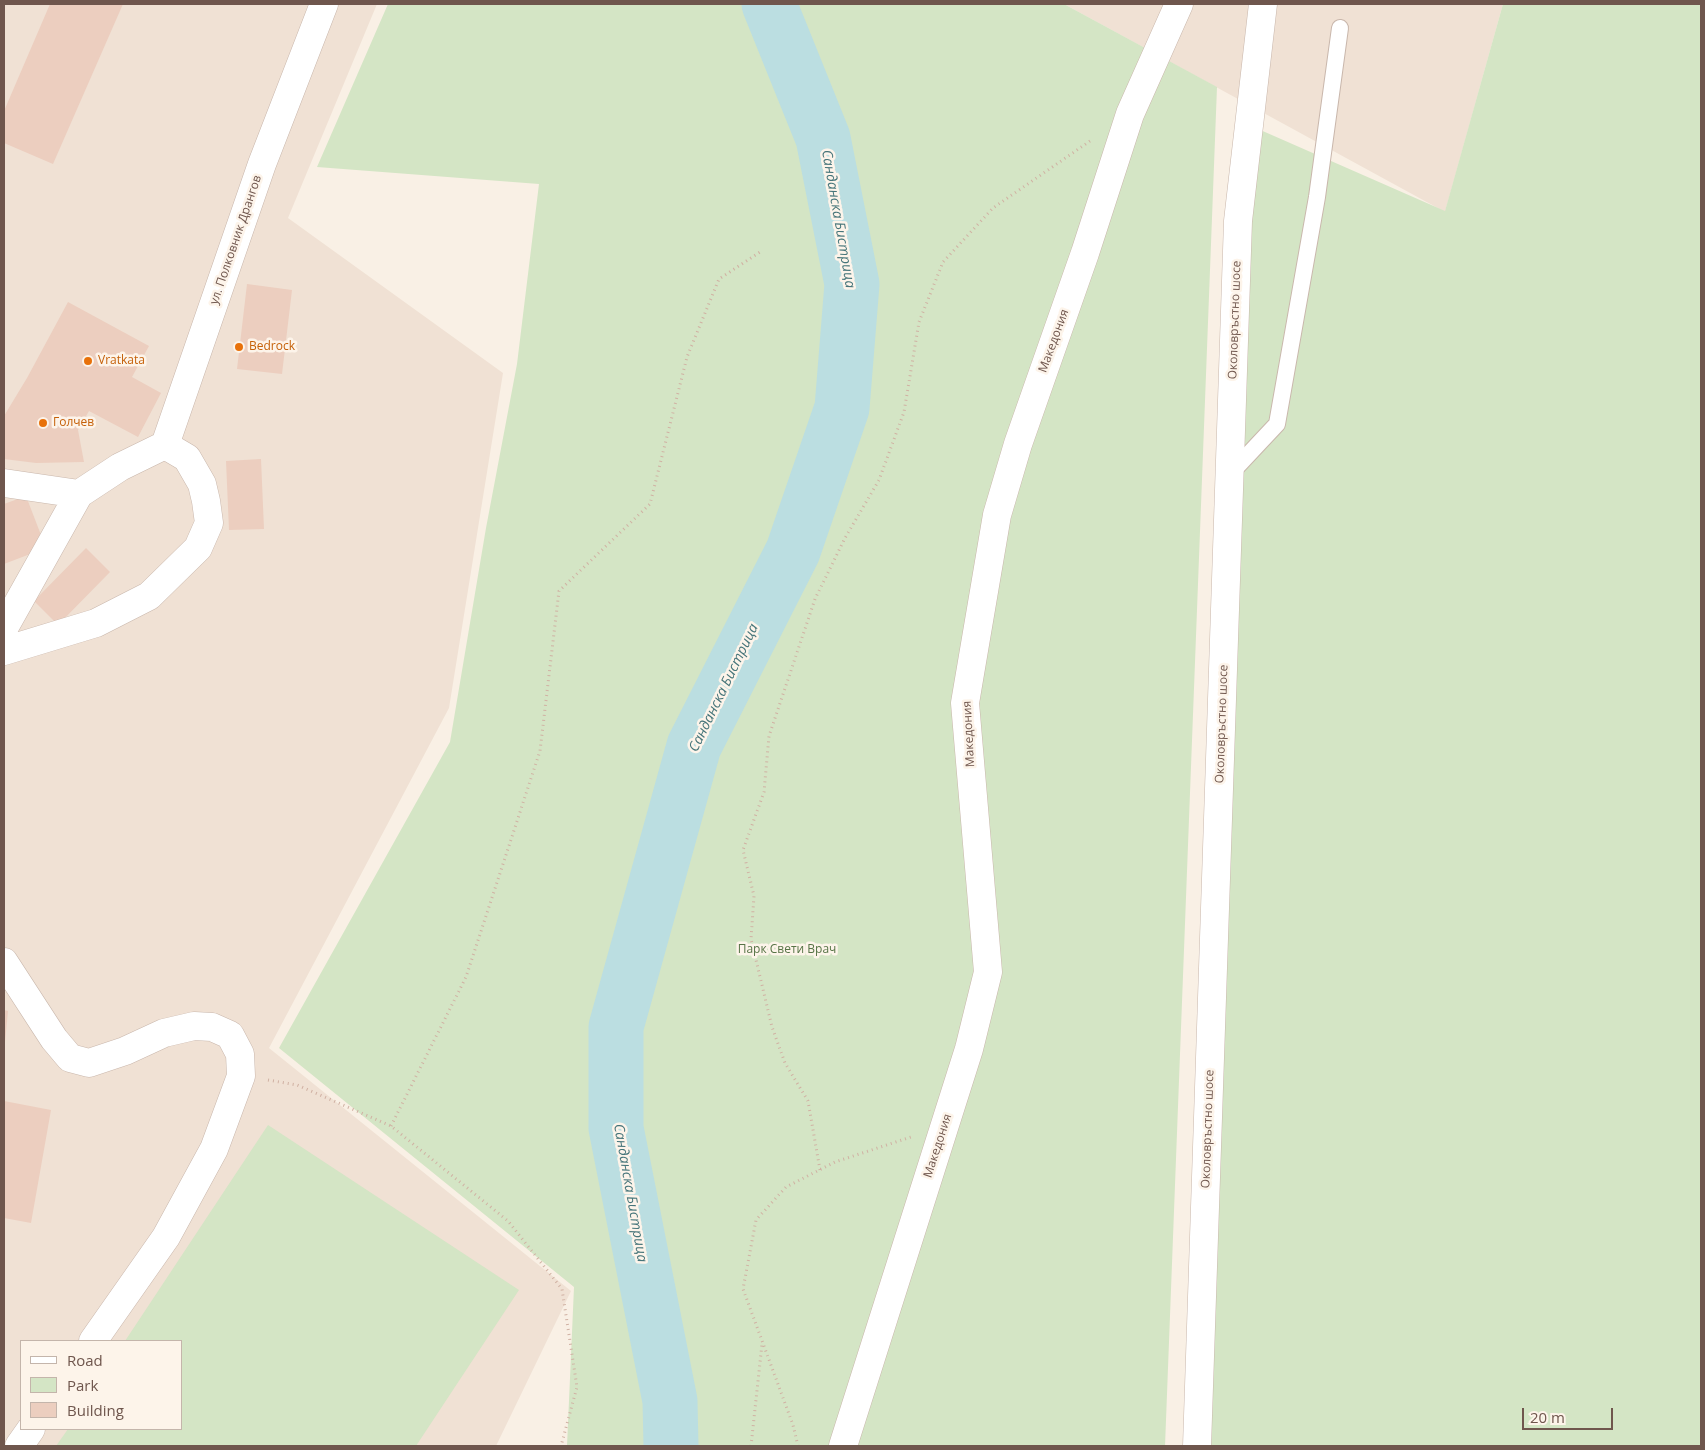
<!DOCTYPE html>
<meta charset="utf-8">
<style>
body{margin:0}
#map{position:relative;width:1705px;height:1450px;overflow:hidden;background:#f9f0e5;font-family:"Open Sans",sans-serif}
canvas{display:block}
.frame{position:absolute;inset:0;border:5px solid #6f564d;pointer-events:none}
.legend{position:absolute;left:20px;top:1340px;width:162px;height:90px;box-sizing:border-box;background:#fdf4ea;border:1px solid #c4b5ab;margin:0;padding:6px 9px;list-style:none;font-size:15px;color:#6f564d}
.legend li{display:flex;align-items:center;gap:10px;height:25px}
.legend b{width:25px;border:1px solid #c4b5ab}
.scale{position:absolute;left:1522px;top:1408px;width:91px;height:22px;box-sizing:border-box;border:2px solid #6f564d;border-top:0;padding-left:6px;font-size:15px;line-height:18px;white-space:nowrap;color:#6f564d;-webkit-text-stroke:4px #fdf4ea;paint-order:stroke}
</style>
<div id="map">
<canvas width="1705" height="1450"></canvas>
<div class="frame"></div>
<ul class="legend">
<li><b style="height:6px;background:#fff"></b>Road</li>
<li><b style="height:14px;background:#d4e5c5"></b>Park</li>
<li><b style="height:14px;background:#eccebf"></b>Building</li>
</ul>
<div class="scale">20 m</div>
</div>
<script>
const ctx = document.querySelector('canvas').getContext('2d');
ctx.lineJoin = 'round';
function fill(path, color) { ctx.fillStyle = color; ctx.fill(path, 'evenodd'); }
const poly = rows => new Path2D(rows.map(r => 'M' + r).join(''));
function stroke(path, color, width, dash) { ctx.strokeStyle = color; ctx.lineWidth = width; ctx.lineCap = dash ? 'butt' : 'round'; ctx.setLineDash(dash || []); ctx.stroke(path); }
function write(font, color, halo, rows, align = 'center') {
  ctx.font = font + ' "Open Sans",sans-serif'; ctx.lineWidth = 5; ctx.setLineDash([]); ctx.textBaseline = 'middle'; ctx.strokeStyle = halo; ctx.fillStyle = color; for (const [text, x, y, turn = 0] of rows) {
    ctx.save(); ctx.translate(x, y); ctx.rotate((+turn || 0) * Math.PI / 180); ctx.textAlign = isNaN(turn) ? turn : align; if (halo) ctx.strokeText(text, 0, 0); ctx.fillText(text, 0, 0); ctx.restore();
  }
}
fill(poly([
 [4,4,377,4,288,218,503,373,449,708,269,1048,571,1291,496,1446,4,1446],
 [21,1341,181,1341,181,1429,21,1429],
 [1064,4,1503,4,1445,212]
]), '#f0e1d4');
fill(poly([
 [388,4,1064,4,1217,87,1165,1446,567,1446,574,1287,279,1048,450,742,486,528,517,364,539,184,317,167],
 [1503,4,1701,4,1701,1446,1197,1446,1249,125,1445,211],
 [268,1125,519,1290,416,1446,56,1446,68,1429,181,1429,181,1341,125,1341]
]), '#d4e5c5');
stroke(poly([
 [671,1446,670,1401,616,1128,616,1027,694,746,793,551,842,408,852,284,823,138,769,4]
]), '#bbdee1', 55);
fill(poly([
 [50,4,123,4,53,164,4,143,4,111],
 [247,284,292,290,282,374,237,369],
 [68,302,149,346,132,377,161,393,138,437,89,411,78,430,84,462,36,463,4,459,4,416,27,378],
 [261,459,264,529,229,530,226,461],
 [26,496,46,548,4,564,4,504],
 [86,548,110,572,58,625,34,601],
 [4,1010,8,1011,5,1042,4,1042],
 [4,1101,51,1110,31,1223,4,1218]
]), '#eccebf');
const lane = poly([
 [1231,473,1277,424,1317,197,1340,28]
]);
const street = poly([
 [165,445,262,164,324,4],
 [4,483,79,494],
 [4,628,79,494,120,467,165,445,187,458,202,484,206,501,209,523,198,548,149,596,96,623,4,651],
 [4,962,54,1039,70,1058,89,1063,125,1051,164,1033,194,1026,212,1027,230,1035,240,1054,241,1076,214,1149,166,1237,93,1341],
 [19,1446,31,1429],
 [843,1446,969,1049,988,972,965,703,997,515,1018,444,1085,253,1130,114,1179,4],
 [1197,1446,1238,221,1263,4]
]);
stroke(lane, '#c9b7ac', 18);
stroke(street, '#c9b7ac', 29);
stroke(poly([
 [268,1080,297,1085,391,1126,508,1221,562,1289,577,1387,561,1446],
 [391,1126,466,977,540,751,559,591,650,504,687,357,719,279,760,252],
 [820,1170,808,1101,785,1063,772,1027,751,939,754,896,743,850,764,792,769,736,815,599,845,538,879,480,904,412,919,322,943,262,993,208,1090,141],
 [751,1446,762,1344],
 [798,1446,793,1425,743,1289,756,1220,786,1187,835,1162,911,1137]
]), '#d0b1a3', 3, [1, 4]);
stroke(lane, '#fff', 16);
stroke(street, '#fff', 28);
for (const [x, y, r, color] of [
 [239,347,5,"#e8710a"],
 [88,361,5,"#e8710a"],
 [43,423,5,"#e8710a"]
]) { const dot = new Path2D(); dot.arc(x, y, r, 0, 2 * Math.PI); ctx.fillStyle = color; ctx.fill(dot); stroke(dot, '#fdf4ea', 2); }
write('12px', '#6f564d', '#fdf4ea', [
 ["ул. Полковник Дрангов",236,240,-71],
 ["Околовръстно шосе",1235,320,-88],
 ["Македония",1054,341,-70],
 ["Околовръстно шосе",1222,724,-88],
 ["Македония",969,734,-93],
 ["Околовръстно шосе",1208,1129,-88],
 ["Македония",938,1146,-72]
]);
write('12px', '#c56008', '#fdf4ea', [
 ["Bedrock",249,347],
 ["Vratkata",98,361],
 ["Голчев",53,423]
], 'left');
write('12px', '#577446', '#fdf4ea', [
 ["Парк Свети Врач",787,950]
]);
write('italic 14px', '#46757a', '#fdf4ea', [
 ["Санданска Бистрица",838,219,80],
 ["Санданска Бистрица",724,688,-64],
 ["Санданска Бистрица",630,1193,80]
]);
</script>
